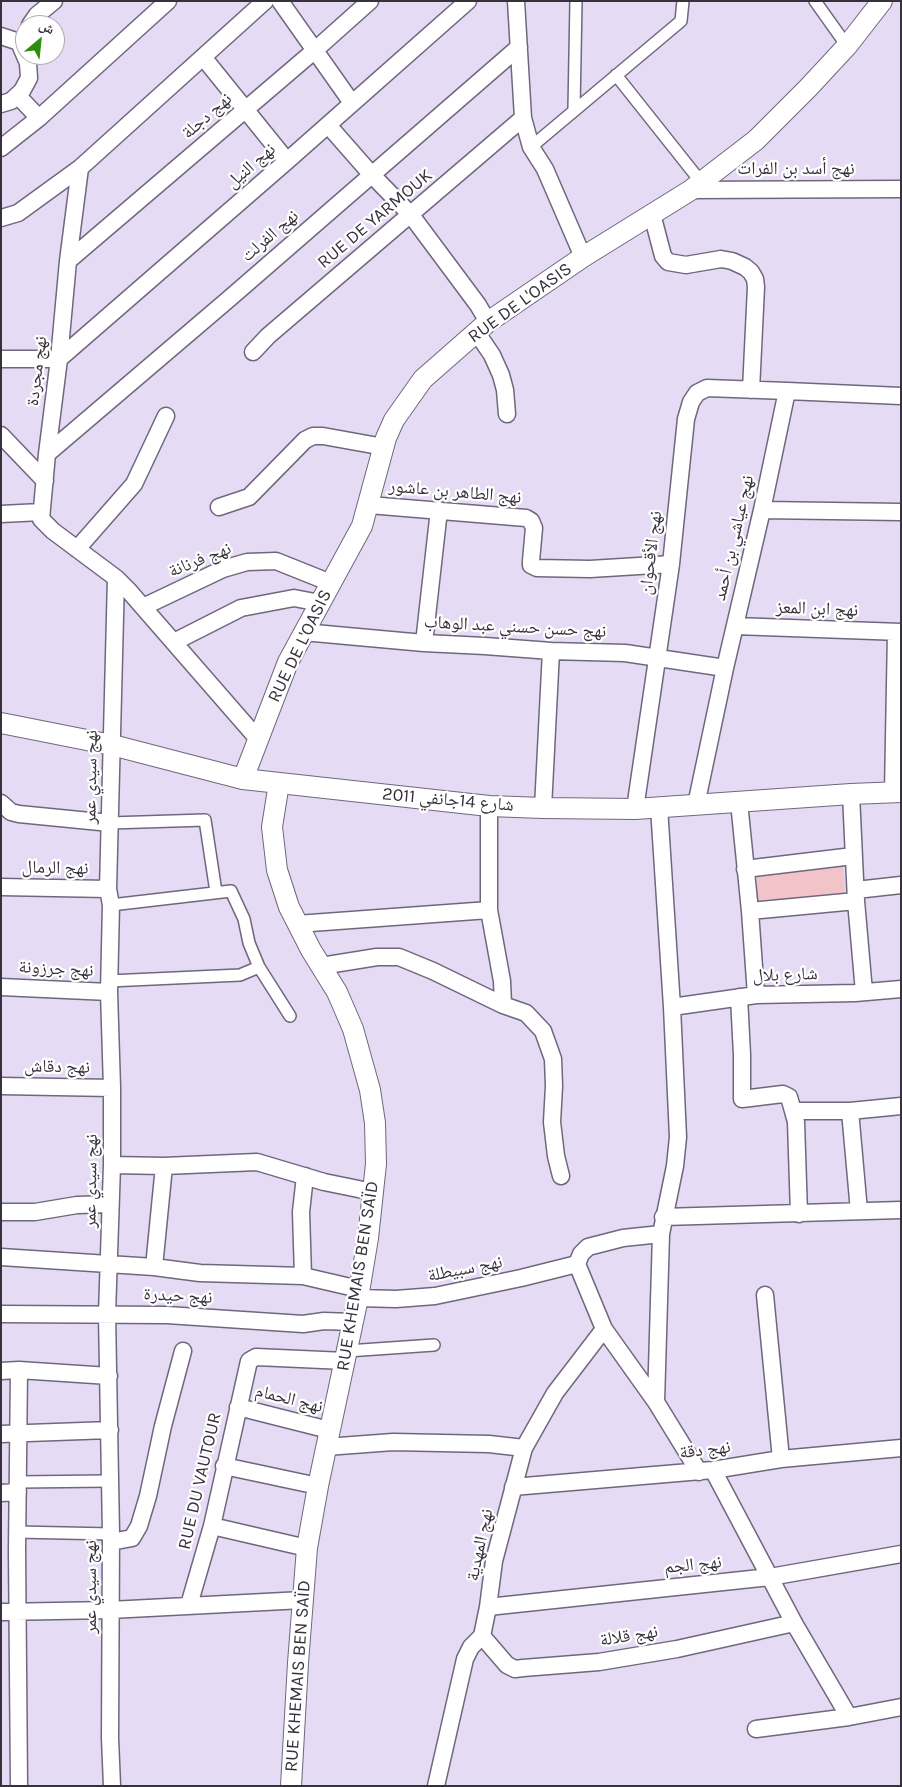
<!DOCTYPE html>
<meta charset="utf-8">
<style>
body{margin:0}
#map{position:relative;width:902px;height:1787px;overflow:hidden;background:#e5dbf4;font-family:Karla,"Noto Naskh Arabic",sans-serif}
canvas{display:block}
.frame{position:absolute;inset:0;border:2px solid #36323c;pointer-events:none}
.north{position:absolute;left:15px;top:15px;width:50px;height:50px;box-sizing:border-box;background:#fff;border:1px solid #afadb1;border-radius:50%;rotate:28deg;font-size:14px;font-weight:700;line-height:20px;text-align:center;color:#36323c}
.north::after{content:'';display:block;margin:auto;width:18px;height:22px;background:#2c8f0b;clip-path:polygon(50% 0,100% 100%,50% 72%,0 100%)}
</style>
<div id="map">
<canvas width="902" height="1787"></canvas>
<div class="frame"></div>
<div class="north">ش</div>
</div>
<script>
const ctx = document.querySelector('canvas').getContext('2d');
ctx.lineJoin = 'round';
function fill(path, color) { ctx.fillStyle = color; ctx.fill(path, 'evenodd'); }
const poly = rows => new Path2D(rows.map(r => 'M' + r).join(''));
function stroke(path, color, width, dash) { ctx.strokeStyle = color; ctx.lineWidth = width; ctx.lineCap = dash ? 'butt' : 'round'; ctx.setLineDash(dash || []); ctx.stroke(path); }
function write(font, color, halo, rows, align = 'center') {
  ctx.font = font + ' Karla,"Noto Naskh Arabic",sans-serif'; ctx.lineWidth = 4.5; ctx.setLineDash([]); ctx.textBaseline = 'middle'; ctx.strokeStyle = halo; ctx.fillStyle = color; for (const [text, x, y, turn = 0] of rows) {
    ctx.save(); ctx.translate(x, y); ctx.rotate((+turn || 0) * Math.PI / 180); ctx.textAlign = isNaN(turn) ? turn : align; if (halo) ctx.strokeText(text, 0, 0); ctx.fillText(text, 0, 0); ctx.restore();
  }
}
fill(poly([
 [843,860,845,896,758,900,756,865]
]), '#f2c3c9');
const pedestrian = poly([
 [815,1,847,46],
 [616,75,701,182],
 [574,109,576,1],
 [531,147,681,21,683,1],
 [110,823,205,820,216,892],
 [111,905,231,891,244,919,249,943,259,967,290,1016],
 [109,981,240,975,259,967],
 [347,1351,434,1345],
 [18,1482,109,1481],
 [17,1532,111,1534]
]);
const minor = poly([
 [280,1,352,103],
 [516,1,523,118,531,147,545,169,583,257],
 [30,25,37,15,54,1],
 [1,36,19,42],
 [203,57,287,161],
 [18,96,39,118],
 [1,104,11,101,22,91,29,78,28,63,19,42],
 [328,125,371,174,411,215,478,305,488,322],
 [1,148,39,118,168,1],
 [80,168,68,261,59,359,47,454,41,519,53,531,116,578,129,591,257,738],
 [691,190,901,189],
 [652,214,663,256,668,262,686,265,721,259,732,261,745,267,751,272,755,279,756,287,751,390],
 [1,218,18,213,80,168,265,1],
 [68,261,314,51,370,1],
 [477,333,492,355,501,375,505,390,507,414],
 [253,352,268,336,523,118],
 [1,359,59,359,287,161,468,1],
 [1,435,45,481],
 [47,454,230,298,519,47],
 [369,505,526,518,531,521,534,528,531,561,531,565,537,568,590,569,671,564],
 [219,507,249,497,305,440,313,436,323,436,384,447],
 [762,510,901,512],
 [1,514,41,512],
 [77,549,134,484,166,416],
 [143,607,223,569,247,562,276,561,331,583],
 [735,626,901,632],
 [303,632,424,643,485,646,551,651,625,653,725,668],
 [174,642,241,608,294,598,320,603],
 [424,643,439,510],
 [893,792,896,632],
 [851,794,856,901,864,992],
 [739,802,750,911,756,995],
 [1,803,11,812,19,814,110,823],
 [696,805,725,668,762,510,787,391,901,396],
 [489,806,489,910,502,981,503,1005],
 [659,807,672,1007,678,1137,675,1166,661,1234,623,1238,588,1247,581,1254,577,1264,604,1329,656,1402,699,1472],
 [543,808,551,651],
 [635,809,671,564,686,419,691,402,697,393,707,388,787,391],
 [745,869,853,856],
 [1,887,108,889],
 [856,890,901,885],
 [750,911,856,901],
 [297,924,489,910],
 [321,966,377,957,399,957,433,971,503,1005,526,1013,543,1031,553,1059,554,1086,552,1122,556,1156,561,1176],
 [1,987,109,992],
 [739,997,742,1055,742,1099,783,1094,789,1097,793,1111],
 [672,1007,756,995,855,993,901,989],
 [1,1086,112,1088],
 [850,1111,859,1211],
 [112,1165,164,1166,257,1162,324,1182,373,1192],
 [1,1212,35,1212,77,1205,110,1204],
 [799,1214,796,1122,793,1111,850,1111,901,1106],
 [663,1217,901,1210],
 [1,1257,154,1267,200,1273,303,1276,359,1289],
 [154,1267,164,1166],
 [303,1276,301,1212,305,1176],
 [765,1295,781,1459],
 [358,1298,396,1299,435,1296,521,1278,577,1264],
 [1,1314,167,1315,303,1324,324,1321,353,1322],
 [19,1370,17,1550,19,1786],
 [1,1371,19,1370,109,1376],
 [656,1402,661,1234],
 [238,1407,329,1430],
 [1,1434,110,1430],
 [326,1447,393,1442,489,1444,524,1448],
 [224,1466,318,1486],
 [713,1470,794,1623,849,1717],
 [513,1487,713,1470,781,1459,901,1448],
 [1,1493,18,1492],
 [212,1526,307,1548],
 [111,1542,132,1538,139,1526,148,1496,163,1426,183,1351],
 [189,1605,212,1526,249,1361,256,1357,345,1361],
 [488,1607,770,1577,901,1554],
 [1,1612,110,1610,303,1600],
 [482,1636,507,1665,515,1669,523,1668,599,1662,677,1649,794,1623],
 [756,1729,849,1717,901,1707],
 [112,1786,110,1738,111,1534,107,1314,112,1165,112,1088,109,992,111,905,108,889,116,578],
 [436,1786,465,1659,471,1647,482,1636,488,1607,494,1561,524,1448,555,1393,604,1329]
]);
const tertiary = poly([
 [1,723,112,745,243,779,489,806,543,808,635,809,851,794,901,792],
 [243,779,288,662,362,526,386,438,394,420,423,379,488,322,583,257,691,190,756,140,808,88,847,46,882,1],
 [279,783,272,827,277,870,289,907,311,950,337,992,353,1029,370,1090,375,1123,376,1164,368,1238,358,1298,318,1486,307,1548,298,1663,291,1786]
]);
stroke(pedestrian, '#70677d', 14);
stroke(minor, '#70677d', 19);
stroke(tertiary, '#70677d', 22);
stroke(pedestrian, '#fff', 11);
stroke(minor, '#fff', 16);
stroke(tertiary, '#fff', 20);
write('18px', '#36323c', '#fff', [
 ["نهج دجلة",207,116,-41],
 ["نهج النيل",251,166,-41],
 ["نهج أسد بن الفرات",796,169],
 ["RUE DE YARMOUK",375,219,-40],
 ["نهج الفرلت",270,236,-41],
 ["RUE DE L'OASIS",520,303,-36],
 ["نهج مجردة",37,371,-83],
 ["نهج الطاهر بن عاشور",455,492,5],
 ["نهج عياشي بن أحمد",734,538,-77],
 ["نهج الأقحوان",651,553,-83],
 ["نهج فرنانة",200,560,-22],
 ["نهج ابن المعز",817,609,2],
 ["نهج حسن حسني عبد الوهاب",515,627,3],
 ["RUE DE L'OASIS",300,646,-64],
 ["نهج سيدي عمر",91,777,-89],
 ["شارع 14جانفي 2011",448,800,5],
 ["نهج الرمال",55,868,1],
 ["نهج جرزونة",56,969,3],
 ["شارع بلال",785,975,-2],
 ["نهج دقاش",57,1067,1],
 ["نهج سيدي عمر",91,1181,-89],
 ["نهج سبيطلة",465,1269,-11],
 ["RUE KHEMAIS BEN SAÏD",358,1276,-81],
 ["نهج حيدرة",178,1296,3],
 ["نهج الحمام",289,1399,14],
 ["نهج دقة",705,1450,-7],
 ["RUE DU VAUTOUR",200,1481,-77],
 ["نهج المهدية",480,1545,-78],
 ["نهج الجم",693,1565,-6],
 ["نهج سيدي عمر",91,1587,-90],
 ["نهج قلالة",629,1636,-9],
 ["RUE KHEMAIS BEN SAÏD",298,1676,-86]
]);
</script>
